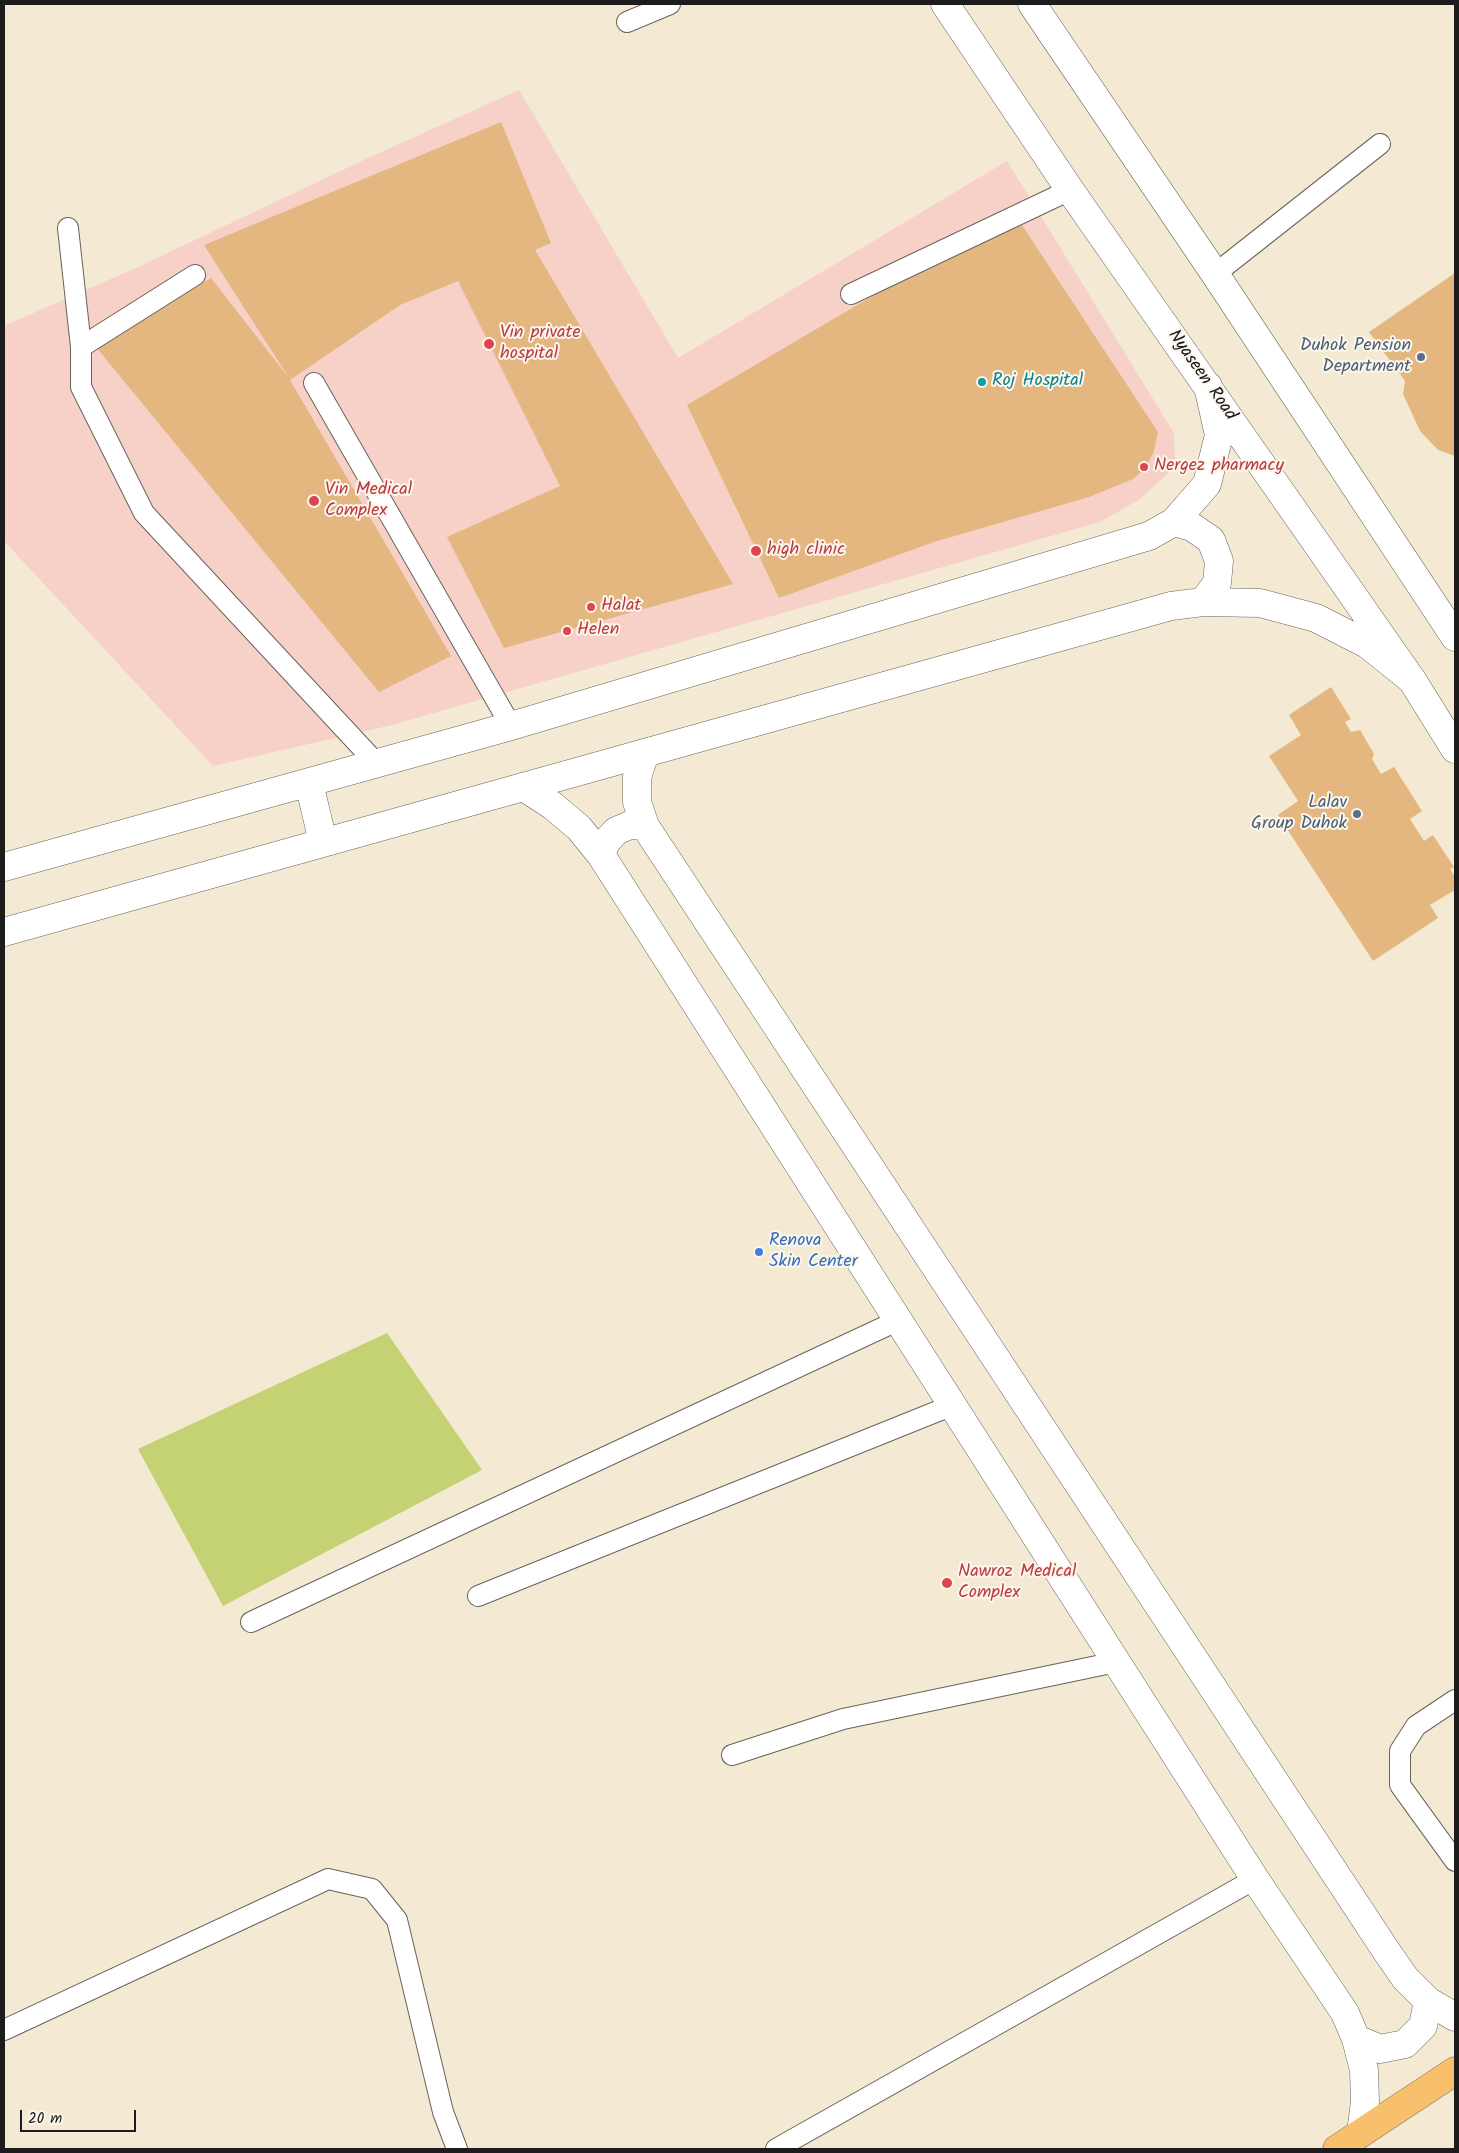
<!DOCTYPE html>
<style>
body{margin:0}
#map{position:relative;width:1459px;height:2153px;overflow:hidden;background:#f4e9d2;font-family:Kalam,sans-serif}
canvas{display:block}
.frame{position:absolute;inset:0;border:5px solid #1c1c1c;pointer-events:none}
.scale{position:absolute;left:20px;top:2110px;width:116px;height:22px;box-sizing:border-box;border:2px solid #1c1c1c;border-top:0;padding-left:6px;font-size:15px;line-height:18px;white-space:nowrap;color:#1c1c1c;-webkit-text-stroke:4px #fbf7ec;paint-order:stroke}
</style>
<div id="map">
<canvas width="1459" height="2153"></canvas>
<div class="frame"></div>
<div class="scale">20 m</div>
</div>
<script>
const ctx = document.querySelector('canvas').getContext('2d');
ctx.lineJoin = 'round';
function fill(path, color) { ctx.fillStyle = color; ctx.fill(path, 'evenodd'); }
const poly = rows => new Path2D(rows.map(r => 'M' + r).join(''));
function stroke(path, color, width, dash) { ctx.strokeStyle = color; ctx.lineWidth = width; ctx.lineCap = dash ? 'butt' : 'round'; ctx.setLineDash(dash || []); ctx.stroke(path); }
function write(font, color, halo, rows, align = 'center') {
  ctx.font = font + ' Kalam,sans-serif'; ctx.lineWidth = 4; ctx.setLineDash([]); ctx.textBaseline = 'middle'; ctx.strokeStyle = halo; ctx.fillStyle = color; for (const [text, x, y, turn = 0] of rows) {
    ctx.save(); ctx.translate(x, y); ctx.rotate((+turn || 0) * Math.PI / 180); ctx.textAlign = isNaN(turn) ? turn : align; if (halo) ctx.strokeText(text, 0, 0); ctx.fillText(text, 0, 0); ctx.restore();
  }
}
fill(poly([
 [519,90,678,358,1007,161,1174,433,1175,467,1140,499,1100,522,392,725,213,766,4,541,4,326,138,267,368,158]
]), '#f7d1c8');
fill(poly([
 [387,1333,482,1470,223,1606,138,1449]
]), '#c4d274');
fill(poly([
 [501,122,551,243,535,250,733,584,504,648,447,537,560,486,458,281,400,305,290,380,451,656,379,692,96,347,211,278,289,378,204,245],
 [1014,213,1158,432,1154,451,1146,468,1133,479,1089,497,934,542,779,598,687,405],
 [1455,273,1455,456,1438,450,1420,431,1403,394,1405,381,1369,332],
 [1331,687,1351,719,1345,722,1351,732,1360,730,1374,754,1372,759,1381,774,1394,767,1422,811,1410,819,1424,841,1433,835,1454,867,1450,869,1455,877,1455,890,1430,905,1438,918,1373,961,1278,815,1298,801,1269,756,1301,735,1289,715]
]), '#e3b77f');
const service = poly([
 [627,22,670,4],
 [68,228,81,347,81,387,144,513,377,764],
 [1215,274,1380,144],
 [851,294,1070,190],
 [81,347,195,275],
 [314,383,511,726],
 [478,1596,953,1405],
 [251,1622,899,1320],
 [1455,1700,1416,1726,1400,1751,1400,1785,1455,1861],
 [732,1755,843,1719,1116,1662],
 [4,2030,328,1879,372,1889,397,1920,443,2112,457,2149],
 [776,2149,1255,1879]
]);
const minor = poly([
 [645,753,637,777,637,802,645,826,1387,1952,1405,1978,1428,2001,1455,2017],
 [524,787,553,806,579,828,601,855,1255,1879,1345,2013,1356,2039,1364,2070,1365,2102,1361,2133],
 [601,855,606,842,616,831,630,825,645,826],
 [1356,2039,1380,2049,1405,2044,1423,2026,1428,2001]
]);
const tertiary = poly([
 [945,4,1070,190,1412,680,1455,749],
 [1032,4,1215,274,1455,637],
 [1174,522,1192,527,1211,540,1219,561,1217,583,1203,602],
 [309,783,323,842],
 [4,867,511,726,1149,536,1174,522,1207,484,1219,435,1208,386],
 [4,932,1171,606,1203,602,1260,603,1316,618,1367,644,1412,680]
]);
const primary = poly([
 [1337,2149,1455,2071]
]);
stroke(service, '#68645c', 22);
stroke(minor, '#68645c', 29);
stroke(tertiary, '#68645c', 29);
stroke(primary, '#68645c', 29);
stroke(service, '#fff', 20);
stroke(minor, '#fff', 28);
stroke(tertiary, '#fff', 28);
stroke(primary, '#f8bf6c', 28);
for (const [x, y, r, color] of [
 [489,344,6,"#e0444e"],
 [1421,357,5,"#5c6f8a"],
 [982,382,5,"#0f9aa8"],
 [1144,467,5,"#e0444e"],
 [314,501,6,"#e0444e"],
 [756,551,6,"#e0444e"],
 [591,607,5,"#e0444e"],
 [567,631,5,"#e0444e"],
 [1357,814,5,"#5c6f8a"],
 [759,1252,5,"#3f7fe0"],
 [947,1583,6,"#e0444e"]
]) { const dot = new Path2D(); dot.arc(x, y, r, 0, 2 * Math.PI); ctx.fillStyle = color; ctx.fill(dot); stroke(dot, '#fbf7ec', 2); }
write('18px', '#be3a42', '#fbf7ec', [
 ["Vin private",500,334],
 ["hospital",500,355],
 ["Nergez pharmacy",1154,467],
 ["Vin Medical",325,491],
 ["Complex",325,512],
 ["high clinic",767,551],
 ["Halat",601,607],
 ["Helen",577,631],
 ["Nawroz Medical",958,1573],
 ["Complex",958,1594]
], 'left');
write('18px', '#4e5e75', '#fbf7ec', [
 ["Duhok Pension",1411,347],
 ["Department",1411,368],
 ["Lalav",1347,804],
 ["Group Duhok",1347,825]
], 'right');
write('18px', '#1c1c1c', '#fbf7ec', [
 ["Nyaseen Road",1201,376,55]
]);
write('18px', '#0d838f', '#fbf7ec', [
 ["Roj Hospital",992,382]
], 'left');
write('18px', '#366cbe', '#fbf7ec', [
 ["Renova",769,1242],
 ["Skin Center",769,1263]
], 'left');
</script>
